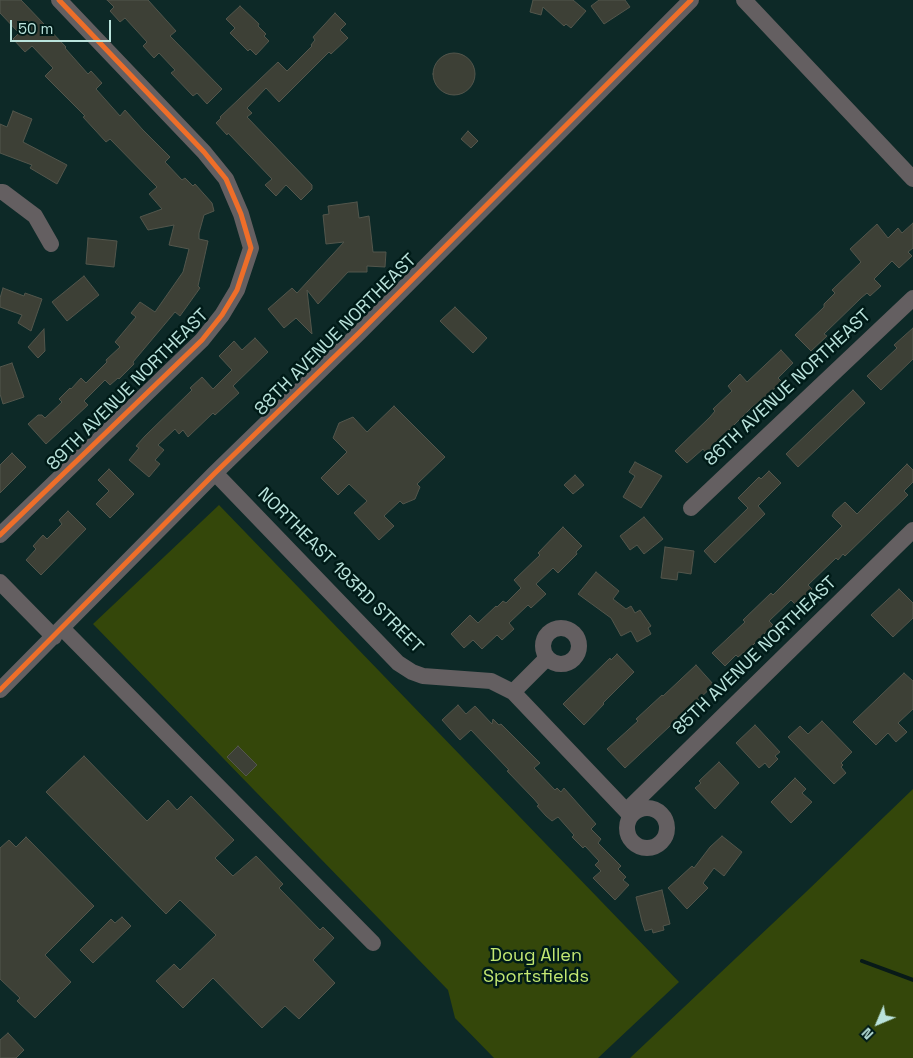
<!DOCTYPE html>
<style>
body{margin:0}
#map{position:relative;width:913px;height:1058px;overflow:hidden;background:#0d2927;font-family:"Space Grotesk",sans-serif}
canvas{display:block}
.north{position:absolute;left:853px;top:998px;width:50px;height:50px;-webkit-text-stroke:4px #001b18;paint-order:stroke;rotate:225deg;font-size:14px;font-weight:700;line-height:20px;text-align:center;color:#bae3dc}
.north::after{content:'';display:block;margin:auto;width:18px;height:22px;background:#bae3dc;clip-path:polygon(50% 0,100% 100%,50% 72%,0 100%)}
.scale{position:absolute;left:10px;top:20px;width:101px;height:22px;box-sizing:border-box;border:2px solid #bae3dc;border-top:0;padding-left:6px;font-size:15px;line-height:18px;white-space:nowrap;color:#bae3dc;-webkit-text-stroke:4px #001b18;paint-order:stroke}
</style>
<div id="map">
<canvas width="913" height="1058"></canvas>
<div class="north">N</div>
<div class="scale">50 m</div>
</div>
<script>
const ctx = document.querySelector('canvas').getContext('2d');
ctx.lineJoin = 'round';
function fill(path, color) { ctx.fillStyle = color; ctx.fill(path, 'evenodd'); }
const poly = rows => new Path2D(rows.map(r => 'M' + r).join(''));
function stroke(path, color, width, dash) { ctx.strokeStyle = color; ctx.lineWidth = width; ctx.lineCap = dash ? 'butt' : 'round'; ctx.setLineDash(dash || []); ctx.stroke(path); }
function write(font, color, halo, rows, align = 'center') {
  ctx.font = font + ' "Space Grotesk",sans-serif'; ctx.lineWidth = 5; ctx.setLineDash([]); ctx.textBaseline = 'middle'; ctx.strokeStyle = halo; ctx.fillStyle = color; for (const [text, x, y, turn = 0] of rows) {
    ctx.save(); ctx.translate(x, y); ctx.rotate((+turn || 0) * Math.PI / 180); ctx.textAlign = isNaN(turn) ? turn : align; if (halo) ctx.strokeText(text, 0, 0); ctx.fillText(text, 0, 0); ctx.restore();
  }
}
fill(poly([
 [219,505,679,982,598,1058,494,1058,455,1018,448,990,93,624],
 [913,789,913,1058,630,1058,806,892]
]), '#34470a');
stroke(poly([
 [862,961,913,980]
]), '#081a18', 4);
const building = poly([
 [0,0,21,0,66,47,65,48,88,74,91,71,102,83,96,89,120,116,125,110,143,130,170,157,165,162,182,180,185,178,193,186,195,184,212,203,214,211,204,215,199,233,199,239,208,241,198,286,200,288,180,316,175,312,133,362,134,364,119,379,118,378,110,385,105,380,84,401,88,405,46,444,28,424,38,415,42,415,45,418,62,402,59,399,70,388,71,389,81,378,86,383,107,362,106,360,120,347,115,342,136,317,131,313,140,302,155,312,183,272,189,249,169,245,174,225,148,230,140,217,162,209,149,194,157,187,110,139,106,142,83,117,85,116,45,76,53,68,32,46,25,52,13,39,19,33,0,13,0,0],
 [107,0,148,0,176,31,170,36,222,89,207,104,197,93,193,96,171,73,175,70,159,53,154,58,143,46,147,42,125,18,120,22,110,11,114,7,107,0],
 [533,0,573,0,586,11,571,28,566,24,564,26,543,7,541,15,530,12,533,0],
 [599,0,625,0,630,7,604,24,591,6,599,0],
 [240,6,259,24,258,26,266,34,264,36,269,41,256,55,250,49,248,51,230,33,235,28,226,19,240,6],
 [335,13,346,24,340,30,348,38,331,54,329,52,279,102,266,88,247,108,252,113,247,117,312,185,312,189,301,200,286,185,276,196,265,185,272,179,228,133,227,135,216,123,221,118,220,117,278,62,287,71,312,46,311,45,315,40,313,37,335,13],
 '433 74a21 21 0 1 1 42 0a21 21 0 1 1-42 0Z',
 [13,111,32,119,23,142,67,165,57,184,30,168,32,165,0,153,0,124,7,127,13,111],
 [468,131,478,141,471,148,461,139,468,131],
 [357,202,359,218,369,216,373,252,386,252,385,267,367,266,367,272,348,272,318,304,307,290,312,334,296,318,284,328,268,309,292,288,297,293,344,242,326,244,323,215,329,214,328,206,357,202],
 [913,223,913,248,908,252,912,256,899,268,892,261,874,279,881,286,870,296,867,293,861,298,824,334,827,336,811,351,795,335,824,307,824,304,835,293,832,290,861,262,850,249,877,224,888,238,898,228,902,233,913,223],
 [88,238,117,241,114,267,86,264,88,238],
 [84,276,99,295,67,321,52,302,84,276],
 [3,288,24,296,25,293,42,299,31,331,18,323,22,315,0,307,0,298,3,288],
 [455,307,487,338,473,353,440,321,455,307],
 [913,328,913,359,881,390,867,376,897,348,894,345,913,328],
 [44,329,45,351,38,358,28,347,44,329],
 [255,338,268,352,233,386,239,393,215,415,213,413,188,437,183,430,179,434,175,429,158,445,164,450,155,460,160,464,149,477,129,460,139,448,136,446,145,436,192,390,190,388,202,377,213,389,232,370,219,356,234,341,242,350,255,338],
 [781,350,793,363,778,378,782,382,750,409,706,453,703,449,687,463,675,451,710,417,715,411,713,409,732,391,728,386,740,374,747,382,781,350],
 [12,363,24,397,3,404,0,394,0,367,12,363],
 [853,390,865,403,798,467,786,454,853,390],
 [394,406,445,457,417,484,420,487,415,499,403,504,400,501,384,516,394,526,379,540,354,513,367,501,349,484,338,495,321,478,347,452,333,438,339,423,353,417,367,432,394,406],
 [12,453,26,467,0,493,0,465,12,453],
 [635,462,662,476,641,508,623,497,635,476,629,472,635,462],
 [907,464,913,470,913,482,904,491,908,495,845,556,843,554,838,560,836,558,808,585,812,589,796,605,791,600,769,621,773,625,745,653,744,652,738,657,736,655,725,666,712,653,745,622,743,620,771,593,773,595,842,526,832,516,834,512,845,502,857,514,907,464],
 [109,469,134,494,110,518,96,504,109,491,98,480,109,469],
 [769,471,781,483,758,506,765,514,715,563,704,551,748,508,738,498,759,477,761,479,769,471],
 [575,475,584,485,573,494,564,485,575,475],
 [68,511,86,529,41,575,26,560,36,549,33,546,43,535,47,539,62,524,59,520,68,511],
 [644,517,663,539,644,554,637,545,630,550,620,536,644,517],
 [563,527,582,546,576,552,577,554,558,573,553,568,536,584,546,594,531,608,528,605,509,623,514,629,502,640,497,635,482,649,473,640,464,648,451,634,470,615,478,623,496,606,497,607,503,601,506,603,521,588,514,580,540,555,538,553,563,527],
 [665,547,694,551,691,574,678,572,677,580,661,578,665,547],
 [596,572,619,591,613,599,626,609,631,606,635,613,640,610,651,626,648,628,651,634,637,642,631,631,621,636,611,618,578,594,596,572],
 [899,589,913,603,913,618,893,637,871,615,899,589],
 [617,654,634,672,603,703,604,704,584,725,563,704,610,658,611,660,617,654],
 [696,665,714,685,625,768,607,749,638,721,636,719,662,695,663,696,696,665],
 [904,673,913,681,913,709,898,723,907,732,896,742,888,733,876,745,853,722,904,673],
 [458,705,466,714,475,706,492,724,493,719,499,725,501,724,540,763,534,768,555,790,557,788,561,792,564,788,596,824,591,829,601,839,598,843,621,866,618,869,626,877,623,880,629,885,615,900,593,878,601,871,595,865,599,861,585,846,583,848,572,837,574,835,558,817,552,821,546,816,537,806,539,805,534,799,507,771,509,770,471,730,460,740,442,720,458,705],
 [822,721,852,752,841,763,843,765,841,767,846,773,834,784,788,737,800,726,808,734,822,721],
 [755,725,780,752,775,756,778,759,769,768,765,763,759,768,736,743,755,725],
 [238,746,257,765,246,776,227,757,238,746],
 [84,756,147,821,168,800,177,810,191,796,234,840,215,858,233,876,256,856,283,884,279,888,320,930,323,927,334,938,313,960,335,983,299,1019,285,1006,262,1028,213,978,183,1008,156,981,174,964,180,970,216,935,180,900,166,914,46,792,84,756],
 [719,762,739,783,715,809,695,788,701,783,699,781,719,762],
 [795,778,806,789,802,793,812,802,791,823,771,802,795,778],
 [722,836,742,852,724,876,714,868,703,883,708,888,687,909,668,888,692,866,694,868,710,847,722,836],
 [26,837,94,906,45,955,71,982,35,1018,17,1001,20,998,0,979,0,848,9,840,16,847,26,837],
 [662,890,670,924,663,926,664,930,653,933,652,929,645,931,642,922,636,897,662,890],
 [122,917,131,926,93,963,80,950,111,919,115,923,122,917],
 [8,1033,24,1050,16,1058,0,1058,0,1040,8,1033]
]);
fill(building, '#3d4036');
stroke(building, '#53564c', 1);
stroke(poly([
 [744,0,913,179],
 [0,192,3,192,35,216,51,244],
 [215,473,398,663,412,672,423,676,491,681,513,692,631,816],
 [691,508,913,298],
 [0,535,202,340,222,315,237,290,251,248,241,214,226,179,204,152,59,0],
 [0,582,54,637],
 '543 646a18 18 0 1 1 36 0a18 18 0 1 1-36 0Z',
 [62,628,373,943],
 [0,690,215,473,359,333,691,0],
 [513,692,547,658],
 '627 828a20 20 0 1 1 40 0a20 20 0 1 1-40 0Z',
 [626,811,913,530]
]), '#645f61', 16);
stroke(poly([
 [0,535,202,340,222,315,237,290,251,248,241,214,226,179,204,152,59,0],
 [0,690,215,473,359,333,691,0]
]), '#ee6e29', 5);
write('18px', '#bae3dc', '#001b18', [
 ["88TH AVENUE NORTHEAST",336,335,-45],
 ["86TH AVENUE NORTHEAST",788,388,-43],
 ["89TH AVENUE NORTHEAST",128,390,-45],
 ["NORTHEAST 193RD STREET",340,571,45],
 ["85TH AVENUE NORTHEAST",755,656,-44]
]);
write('18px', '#c3e872', '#001b18', [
 ["Doug Allen",536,956],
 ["Sportsfields",536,977]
]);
</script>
